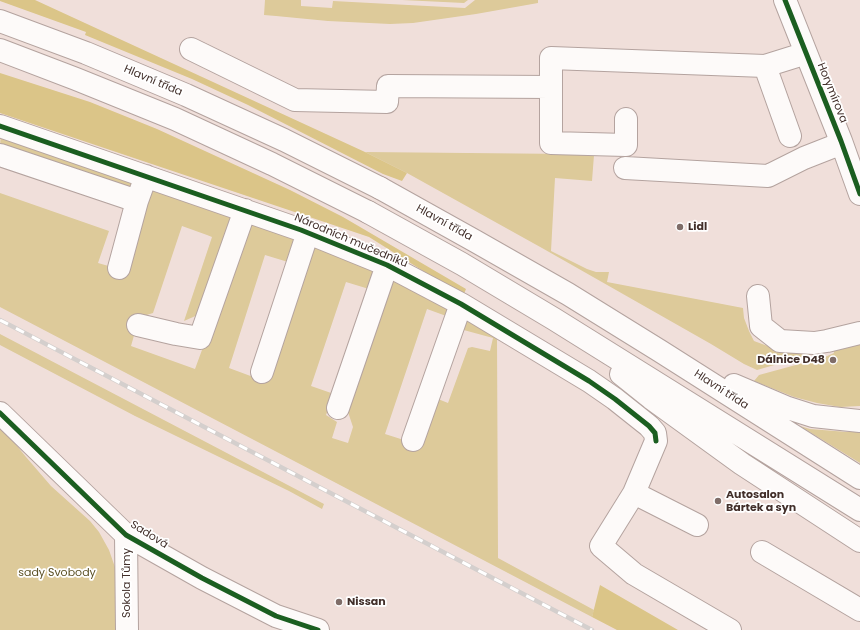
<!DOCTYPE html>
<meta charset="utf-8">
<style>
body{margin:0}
canvas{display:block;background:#f0dfda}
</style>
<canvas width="860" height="630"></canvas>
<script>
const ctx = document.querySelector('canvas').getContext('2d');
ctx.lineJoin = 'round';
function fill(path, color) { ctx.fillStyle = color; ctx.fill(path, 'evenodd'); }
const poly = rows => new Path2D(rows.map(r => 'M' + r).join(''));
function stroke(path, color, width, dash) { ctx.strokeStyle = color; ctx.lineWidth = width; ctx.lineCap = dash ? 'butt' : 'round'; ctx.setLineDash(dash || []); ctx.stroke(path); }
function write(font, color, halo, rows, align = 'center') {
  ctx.font = font + ' Poppins,sans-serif'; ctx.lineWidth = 3.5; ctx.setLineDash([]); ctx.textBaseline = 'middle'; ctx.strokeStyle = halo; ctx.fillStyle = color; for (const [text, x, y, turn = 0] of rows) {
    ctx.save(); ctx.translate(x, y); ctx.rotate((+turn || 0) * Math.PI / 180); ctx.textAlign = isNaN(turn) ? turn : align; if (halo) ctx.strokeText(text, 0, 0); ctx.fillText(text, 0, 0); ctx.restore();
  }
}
fill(poly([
 [265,0,301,0,301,6,332,8,333,1,465,8,475,0,538,0,538,3,476,14,413,23,390,24,328,21,276,16,264,15],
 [402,0,468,0,464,3],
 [1,131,141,180,136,193,0,147],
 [365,152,570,154,594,155,592,181,555,178,551,251,587,269,596,272,609,272,607,282,743,308,744,318,749,331,754,341,773,348,823,351,757,370,744,364,711,344,542,248,407,173],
 [156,185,239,214,200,314,184,321,212,237,207,235,182,226,153,313,137,318,135,332,131,346,195,369,250,219,297,234,288,262,265,255,229,368,264,381,316,241,375,270,369,289,346,282,311,386,334,394,326,415,337,422,332,438,348,443,353,427,345,403,391,280,396,279,450,308,449,317,427,309,385,434,407,441,421,447,438,399,448,403,468,348,472,347,490,351,493,338,460,329,465,322,471,321,497,336,498,558,594,610,592,617,0,307,0,193,109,231,98,263,112,267,148,197],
 [0,334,324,504,322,509,289,491,135,416,0,345],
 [860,342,860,406,840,407,817,403,794,397,754,381,759,375,825,357,834,353,833,347],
 [0,425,26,457,51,486,90,521,99,532,109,550,117,573,119,630,0,630],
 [800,426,810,429,847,432,860,432,860,463]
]), '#ddca9a');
fill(poly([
 [0,0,35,0,365,152,407,173,402,181,383,174,248,105,192,79,85,35,86,32,0,1],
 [0,73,90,102,157,129,290,190,343,217,466,289,463,296,369,237,0,113],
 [600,585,678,630,617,630,592,617]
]), '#dbc588');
const minor = poly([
 [785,0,841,141,860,194],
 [191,49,295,100,387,102,388,86,551,87],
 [765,66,790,136],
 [626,119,626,145,551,143,551,58,765,66,797,56,805,52],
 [0,126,301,230,387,265,461,304,589,381,615,399,649,426,655,433,656,441,634,493,601,546,634,574,730,630],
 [0,155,137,201,146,176],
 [625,168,768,176,804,158,832,147,841,141],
 [119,268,137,201],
 [758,296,761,326,780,341,814,343,827,341,860,333],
 [138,325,176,334,200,338,245,210],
 [262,372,308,232],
 [338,408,387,265],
 [0,413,126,535,202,578,276,616,318,630],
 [413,440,461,304],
 [634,493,697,525],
 [126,535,127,630],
 [762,552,860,610]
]);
const major = poly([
 [0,21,86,53,186,95,284,140,380,188],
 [0,50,76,79,175,119,272,164,368,212]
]);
const highway = poly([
 [380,188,475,241,568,294,660,351,860,478],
 [368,212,462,264,554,319,860,510],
 [621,374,651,398,742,464,860,541],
 [734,385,788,408,813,416,860,421]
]);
stroke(minor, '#b4a39f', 24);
stroke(major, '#b4a39f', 24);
stroke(highway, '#b4a39f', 24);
stroke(minor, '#fdfaf9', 22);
stroke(major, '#fdfaf9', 22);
stroke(highway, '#fdfaf9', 22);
const rail = poly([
 [0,320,592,630]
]);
stroke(rail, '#d4cfcd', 4.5);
stroke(rail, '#fff', 3, [9]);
stroke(poly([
 [785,0,841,141,860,194],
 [0,126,301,230,387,265,461,304,589,381,615,399,649,426,655,433,656,441],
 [0,413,126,535,202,578,276,616,318,630]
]), '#1b5e20', 5);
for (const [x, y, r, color] of [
 [680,227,4,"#7f6d68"],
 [833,360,4,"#7f6d68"],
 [718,501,4,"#7f6d68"],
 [339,602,4,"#7f6d68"]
]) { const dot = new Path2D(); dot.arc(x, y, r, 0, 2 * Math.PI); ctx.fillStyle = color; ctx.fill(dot); stroke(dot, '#fff', 1.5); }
write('11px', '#422f2a', '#fff', [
 ["Hlavní třída",153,81,23],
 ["Horymírova",832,93,68],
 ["Hlavní třída",444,223,29],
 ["Národních mučedníků",351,241,23],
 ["Hlavní třída",721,390,33],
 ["Sadová",149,535,32],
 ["Sokola Tůmy",127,583,-90]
]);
write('bold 11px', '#422f2a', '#fff', [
 ["Lidl",688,227],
 ["Dálnice D48",825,360,"right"],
 ["Autosalon",726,495],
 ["Bártek a syn",726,508],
 ["Nissan",347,602]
], 'left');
write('11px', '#5b5024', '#fff', [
 ["sady Svobody",57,573]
]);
</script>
